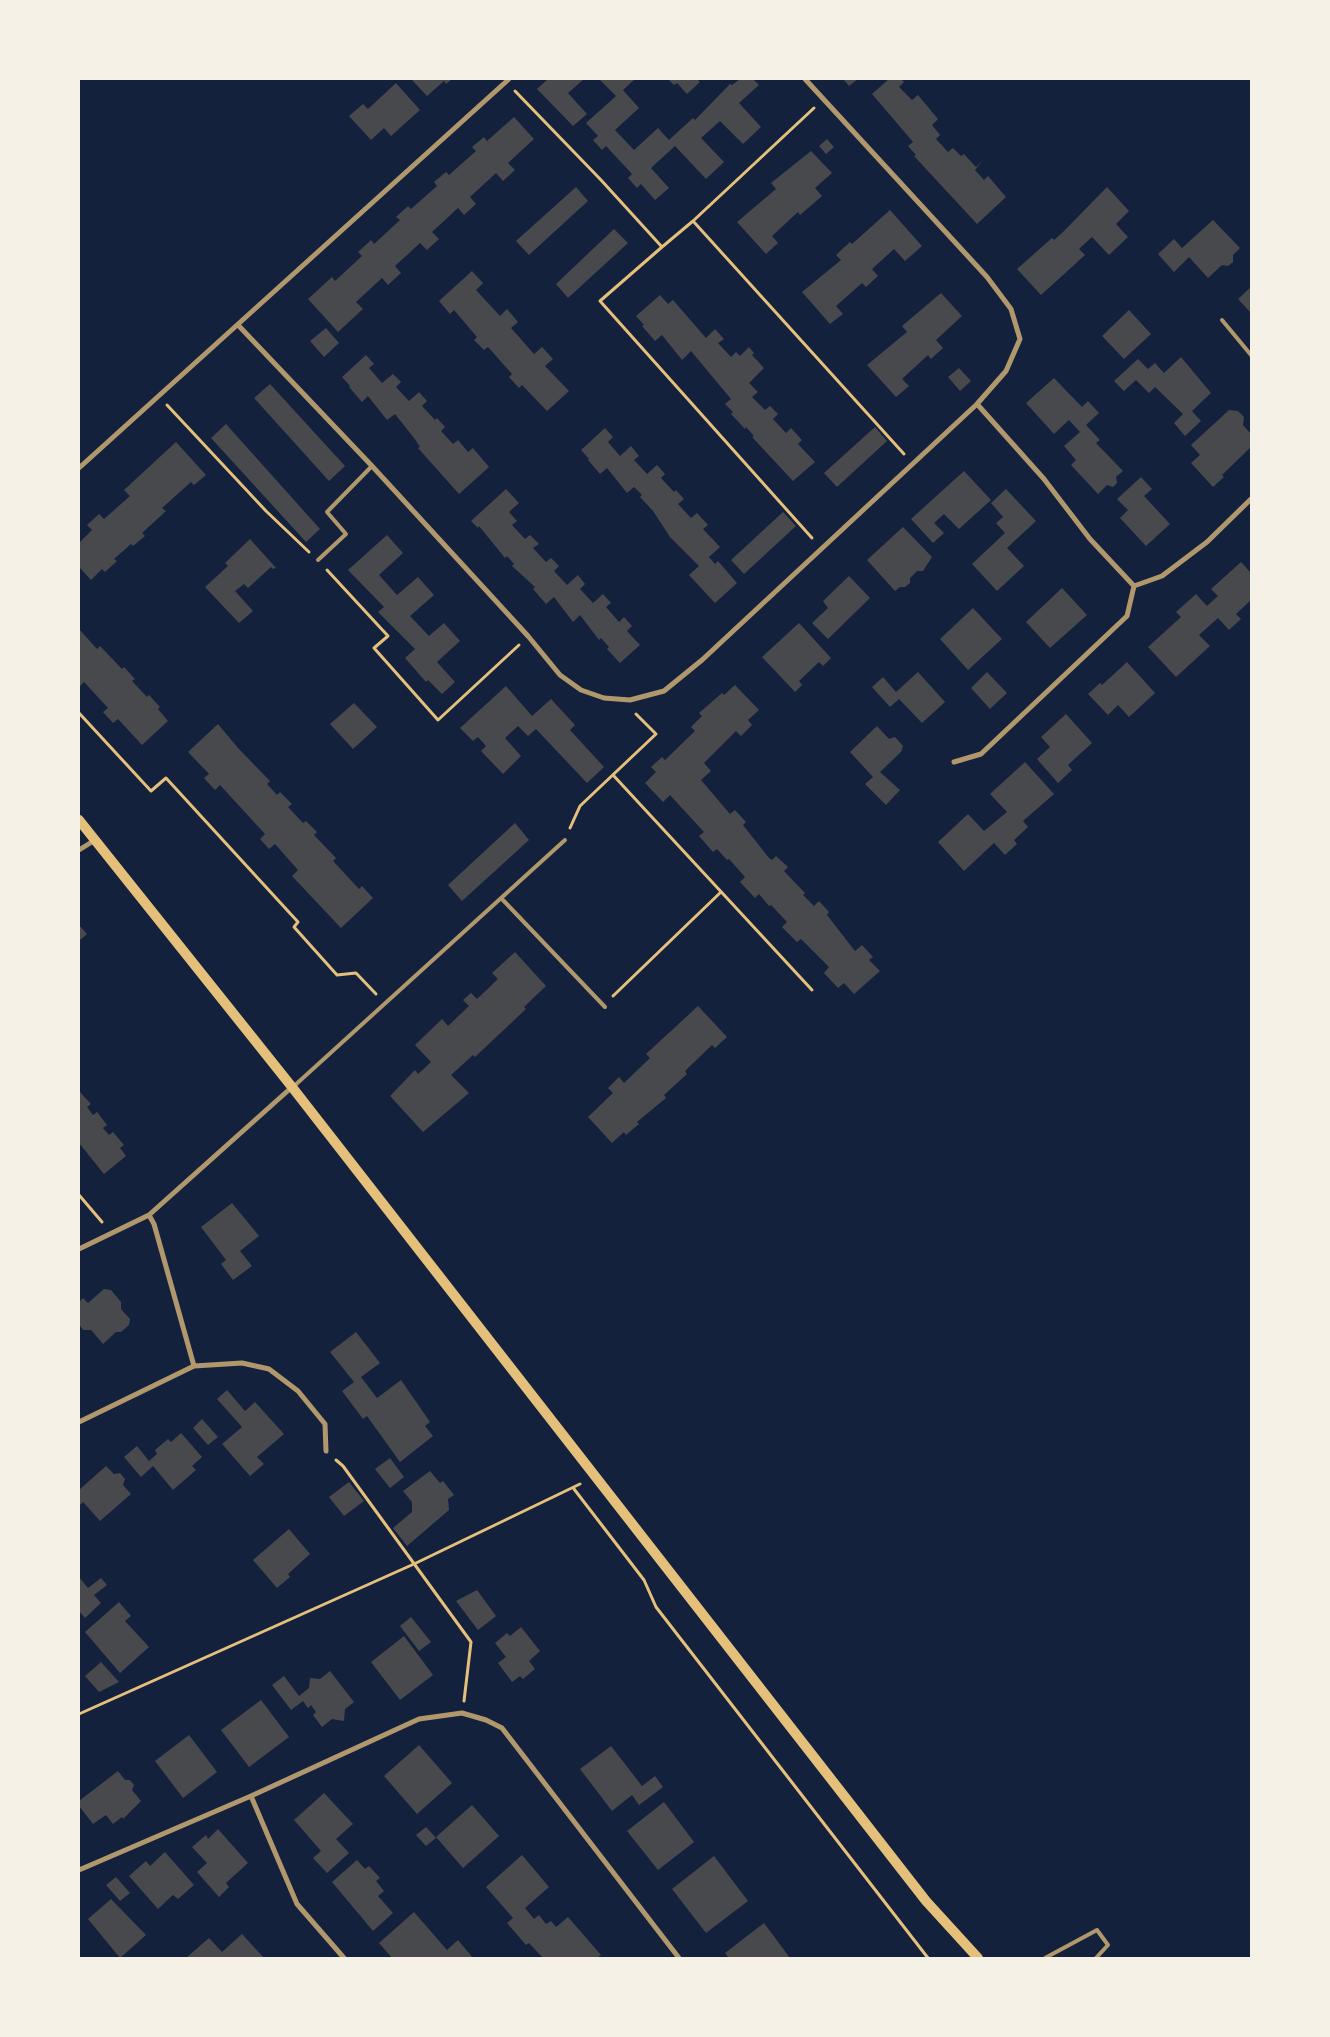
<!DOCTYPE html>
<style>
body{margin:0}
#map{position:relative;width:1330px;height:2037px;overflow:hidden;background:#14213d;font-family:Rubik,sans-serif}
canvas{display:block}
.frame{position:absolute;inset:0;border:80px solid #f6f1e7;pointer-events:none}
</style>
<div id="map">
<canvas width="1330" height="2037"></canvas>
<div class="frame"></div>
</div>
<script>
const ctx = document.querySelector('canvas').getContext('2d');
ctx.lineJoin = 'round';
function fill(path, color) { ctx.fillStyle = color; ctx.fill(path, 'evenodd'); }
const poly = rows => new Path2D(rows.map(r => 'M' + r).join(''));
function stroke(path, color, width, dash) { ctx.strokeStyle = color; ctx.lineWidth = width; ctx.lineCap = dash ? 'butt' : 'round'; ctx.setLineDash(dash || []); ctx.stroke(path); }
fill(poly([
 [411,79,452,79,446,84,444,81,427,96],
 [548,79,584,79,568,93,587,114,573,126,537,89],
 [599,79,635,79,623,90,639,108,615,130,634,150,658,128,669,140,693,118,695,120,730,84,732,85,740,79,753,79,759,85,739,103,761,127,743,144,720,121,701,138,724,162,706,179,675,146,651,168,669,188,655,200,641,184,637,188,628,178,632,174,606,146,602,150,593,140,598,136,586,123,616,96],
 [668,79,697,79,700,82,687,94,677,83,674,85],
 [843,79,858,79,849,86],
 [889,79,901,79,904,82,899,87,912,100,918,95,938,119,932,125,940,135,936,139,948,152,953,148,961,156,964,154,976,167,983,160,975,170,984,180,988,176,1006,197,977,224,914,156,916,155,908,146,913,142,872,94],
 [396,83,420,110,391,136,384,128,371,140,349,116,363,104,368,109],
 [514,117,534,139,508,163,515,170,503,181,496,173,470,197,476,204,464,215,458,208,432,232,439,239,427,250,420,243,395,266,401,273,388,285,382,278,356,302,363,309,338,332,308,299,332,277,335,281,362,256,358,252,371,240,374,244,400,220,396,217,408,206,411,209,437,186,434,182,446,172,449,175,476,151,472,147,484,137,487,141],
 [827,139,834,147,826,154,819,146],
 [811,151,832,173,815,188,822,196,800,215,798,212,772,236,778,243,766,254,737,222,776,189,771,183],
 [576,187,588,201,529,255,516,241],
 [1107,187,1129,211,1116,224,1128,237,1109,255,1092,237,1079,249,1085,255,1041,295,1017,269,1052,238,1054,240,1063,232],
 [890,210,922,246,905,261,894,249,872,269,878,276,866,287,862,283,836,306,843,314,830,324,802,292,841,260,836,255,850,242,852,244],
 [1213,220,1240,248,1233,255,1233,262,1228,266,1222,265,1208,278,1189,257,1174,272,1158,254,1174,239,1182,248],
 [614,229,628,243,568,298,556,284],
 [472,271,483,283,476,290,500,316,507,309,518,322,511,328,534,354,542,347,553,359,545,366,569,391,547,411,522,385,519,388,509,377,512,374,488,347,484,350,474,340,477,337,454,310,450,314,439,301],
 [1251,287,1251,313,1238,299],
 [941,293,962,316,936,340,943,348,931,359,928,355,902,379,909,386,896,397,867,365,907,332,902,326],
 [660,295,668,304,673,300,706,338,715,329,724,339,718,343,731,357,736,352,740,356,749,347,754,353,752,355,764,368,749,383,758,392,752,397,765,410,770,406,778,414,773,419,786,433,791,428,802,440,798,444,815,462,793,481,752,437,754,436,746,427,745,429,731,414,733,412,725,404,731,399,691,351,682,360,662,335,655,341,642,326,644,325,636,316],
 [1129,310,1151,334,1124,359,1102,336],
 [326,328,339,343,324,357,310,341],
 [366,355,374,364,369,368,382,383,393,374,401,382,396,387,409,401,419,392,427,401,422,406,435,420,437,418,445,427,441,431,453,444,458,440,468,452,473,448,489,467,459,494,418,448,420,447,414,438,395,414,387,420,368,396,362,402,349,387,350,386,342,377],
 [1181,357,1211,393,1192,411,1201,421,1185,436,1174,423,1183,414,1155,387,1149,393,1136,380,1124,391,1114,381,1138,359,1148,369,1155,363,1164,373],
 [959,368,971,381,960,391,948,377],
 [1054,378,1082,407,1088,401,1099,413,1086,425,1100,440,1096,443,1123,471,1116,477,1117,483,1113,487,1107,485,1098,494,1071,465,1076,460,1064,446,1080,432,1069,420,1054,434,1026,403],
 [270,384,345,466,329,481,254,398],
 [1229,410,1238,411,1244,417,1243,425,1251,434,1251,447,1222,475,1224,477,1213,487,1191,463,1200,455,1191,445],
 [226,424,320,529,306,542,211,438],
 [875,427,887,441,837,487,824,473],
 [605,428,613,437,608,442,620,456,631,446,639,456,634,460,647,474,657,465,665,474,661,478,674,492,676,490,684,499,678,504,691,518,697,513,708,525,703,529,720,547,709,557,715,564,718,561,737,583,715,603,689,575,699,566,670,537,653,511,640,497,642,495,634,487,627,493,607,468,600,474,588,460,589,459,581,450],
 [176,442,206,475,194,485,191,482,162,508,166,511,142,533,145,536,133,546,131,544,114,559,117,561,105,572,102,569,91,580,79,567,79,543,92,530,87,525,99,514,104,519,130,496,124,490],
 [964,471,991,500,959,529,944,514,934,523,944,533,933,543,911,519],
 [1141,477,1152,489,1144,496,1170,524,1146,546,1120,518,1128,510,1117,499],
 [506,489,519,503,509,512,517,521,512,525,525,539,530,535,539,544,533,548,546,562,551,558,559,566,554,571,567,585,578,575,585,584,580,589,593,603,603,594,611,603,606,607,619,622,624,617,632,626,627,631,640,645,620,663,607,649,609,647,601,638,599,640,580,615,573,622,554,597,546,604,533,589,535,587,512,566,514,564,507,556,505,558,479,526,478,528,471,521],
 [1006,489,1036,521,1007,548,1024,566,997,591,972,564,1005,533,996,523,1003,517,991,503],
 [783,512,796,526,744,574,731,560],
 [903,527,932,557,923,571,917,571,910,578,910,583,905,587,900,587,895,591,867,560],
 [387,535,403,553,379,575,397,595,418,577,434,595,410,616,429,636,444,623,460,641,437,662,455,682,442,694,428,680,426,682,405,658,415,649,378,612,384,607,348,570],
 [250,539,276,568,273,569,271,567,248,588,244,584,235,591,253,611,239,623,205,587,228,566,225,563],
 [1241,562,1251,573,1251,600,1236,614,1241,619,1229,630,1218,618,1199,635,1210,646,1176,677,1148,647,1181,617,1176,612,1196,594,1207,606,1218,596,1211,589],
 [849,576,870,598,828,639,812,623,828,608,823,601],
 [1062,588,1087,615,1050,648,1026,622],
 [973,608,1002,639,968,670,940,639],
 [799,623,831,658,823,666,819,662,799,681,802,685,795,692,762,657],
 [79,629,97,649,100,646,122,669,124,667,135,679,132,681,147,697,149,695,160,707,158,709,168,721,142,745,118,719,113,723,103,712,108,708,84,682,79,687],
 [1127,662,1155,693,1129,717,1118,705,1108,715,1088,694,1100,683,1102,685],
 [918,672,945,702,922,723,899,699,890,707,872,687,883,677,896,692],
 [987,672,1007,693,990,709,971,688],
 [735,685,759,710,748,720,752,725,741,736,736,731,704,763,711,771,701,780,730,814,735,810,746,822,743,825,769,858,772,860,776,856,788,867,784,871,805,893,803,895,814,906,819,901,829,912,827,915,855,951,862,945,873,957,869,960,880,971,854,994,844,983,838,988,824,973,829,967,801,939,797,942,782,927,787,922,771,905,769,906,759,894,755,898,740,882,745,877,729,859,727,860,717,849,713,852,699,836,704,832,670,795,663,802,645,783,656,772,651,767,662,757,665,760,695,731,691,727,702,716,699,713,722,693,724,695],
 [506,686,532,716,551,699,575,725,570,730,604,767,587,783,536,729,528,736,518,726,505,738,521,756,503,774,481,751,486,746,478,737,473,741,460,728],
 [354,703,377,727,353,749,330,724],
 [1066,714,1092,743,1068,765,1072,770,1058,783,1037,759,1050,747,1041,737],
 [218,724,238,748,270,781,267,784,277,795,280,792,292,804,288,807,303,823,306,821,317,832,314,835,336,858,333,861,359,889,362,886,373,898,341,928,292,876,298,870,275,844,269,849,260,839,265,834,220,785,215,790,204,778,209,774,188,752],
 [877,726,889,739,895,737,903,746,901,752,880,772,900,790,886,805,865,784,873,777,850,752],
 [1025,762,1054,794,1023,821,1028,827,1014,840,1017,844,1005,855,994,843,964,871,938,842,968,814,984,831,1007,812,990,794],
 [515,823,529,840,462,901,448,885],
 [79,925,87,934,79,941],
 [515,952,546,986,524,1007,526,1009,475,1057,473,1055,451,1075,469,1093,423,1132,390,1096,415,1070,418,1074,431,1062,415,1045,442,1019,448,1026,469,1006,463,1000,471,993,477,999,498,979,492,973],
 [698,1006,727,1037,715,1048,712,1045,685,1071,687,1074,664,1095,666,1098,637,1122,639,1124,626,1135,624,1132,612,1143,588,1117,613,1093,608,1088,619,1077,624,1083,650,1058,646,1054],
 [80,1092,91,1104,87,1107,93,1115,97,1112,107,1125,103,1128,109,1135,113,1132,124,1145,120,1148,126,1156,104,1174,79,1143],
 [232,1203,259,1236,240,1251,252,1266,233,1280,221,1264,226,1260,201,1227],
 [104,1289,111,1290,121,1302,121,1309,130,1319,129,1325,121,1332,116,1332,103,1344,91,1330,83,1330,79,1324,79,1302,83,1298,88,1303],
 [356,1332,380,1363,361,1377,377,1398,401,1380,430,1422,425,1426,433,1436,400,1462,367,1416,363,1419,342,1391,354,1382,330,1352],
 [227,1390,245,1411,255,1402,284,1434,257,1457,264,1464,250,1476,222,1444,242,1427,217,1399],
 [202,1419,218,1437,208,1445,193,1428],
 [181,1433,202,1457,192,1466,196,1470,173,1490,153,1466,141,1477,124,1457,137,1446,149,1461,157,1454,155,1450,168,1439,171,1442],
 [390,1458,404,1477,390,1488,375,1469],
 [106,1466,114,1474,120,1473,125,1479,123,1485,131,1494,100,1521,83,1502,79,1506,79,1490],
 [430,1471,440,1483,443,1481,454,1495,448,1499,449,1510,407,1546,393,1528,412,1512,412,1502,403,1491],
 [349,1482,364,1501,344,1516,329,1497],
 [289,1529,310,1554,288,1574,290,1577,277,1588,253,1560],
 [79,1577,88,1588,101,1578,107,1585,94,1595,101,1603,85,1618,79,1611],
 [477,1590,496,1616,478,1630,456,1601],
 [119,1602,131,1616,125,1621,149,1647,120,1673,85,1632],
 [411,1617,431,1642,419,1651,400,1626],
 [521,1627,540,1651,529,1661,535,1669,523,1679,520,1676,512,1682,498,1663,506,1657,495,1643,507,1633,510,1636],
 [404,1636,433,1675,400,1700,371,1662],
 [101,1662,119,1682,99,1692,85,1676],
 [330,1671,354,1702,345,1709,344,1721,332,1719,322,1727,313,1715,316,1712,311,1705,308,1708,303,1701,291,1710,272,1685,284,1676,299,1696,309,1688,310,1678,320,1679],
 [261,1700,289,1737,249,1767,221,1730],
 [189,1735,217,1772,183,1798,155,1761],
 [419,1745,452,1783,417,1814,384,1776],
 [611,1746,642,1786,655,1776,663,1787,639,1805,632,1795,612,1811,580,1769],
 [118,1771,125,1780,130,1780,134,1785,132,1790,141,1801,123,1819,122,1817,113,1824,106,1815,93,1824,79,1806,79,1801],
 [324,1793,353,1824,336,1839,349,1853,327,1873,313,1858,321,1851,294,1820],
 [664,1802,694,1842,658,1870,627,1831],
 [472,1805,499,1836,463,1868,436,1837],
 [426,1827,436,1838,426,1846,416,1835],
 [218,1829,248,1863,226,1883,229,1887,219,1897,197,1872,207,1863,192,1847,206,1835,208,1839],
 [165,1852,194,1885,178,1899,173,1895,158,1909,129,1876,146,1861,150,1866],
 [522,1855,549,1887,525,1908,534,1919,539,1915,546,1924,551,1921,556,1927,568,1917,601,1955,597,1958,543,1958,529,1943,526,1945,507,1923,513,1918,486,1887],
 [714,1856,748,1901,706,1933,672,1889],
 [357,1860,365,1869,369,1866,380,1878,376,1881,384,1891,378,1896,393,1913,373,1931,332,1882],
 [116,1877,130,1893,120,1901,106,1885],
 [111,1899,146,1935,120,1958,88,1919],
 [414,1912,447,1950,458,1940,473,1958,392,1958,379,1943],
 [764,1923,790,1958,729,1958,725,1953],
 [242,1934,264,1958,186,1958,209,1938,222,1952]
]), '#48494c');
stroke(poly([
 [515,91,601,180,662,247,600,301,812,538],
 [693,221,904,454],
 [662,247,693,221,814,108],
 [167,405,266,511,309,552],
 [327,570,388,636,374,648,438,720,519,645],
 [79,713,151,791,166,778,298,922,294,927,337,975,356,973,376,994],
 [613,775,812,990],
 [570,828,580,806,656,734,636,714],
 [613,996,721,892],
 [79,1195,102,1222],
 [336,1460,343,1466,471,1642,464,1701],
 [574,1489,644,1580,656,1607,928,1958],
 [79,1714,414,1564,580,1484]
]), '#e5c07b', 3);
stroke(poly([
 [1222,320,1251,355],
 [318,560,346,534,327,512,372,466],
 [501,898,605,1007],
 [293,1087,565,840],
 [1045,1958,1097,1930,1108,1945,1096,1958]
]), '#b1986c', 4);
stroke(poly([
 [238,325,372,466,528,636,560,675,581,690,604,698,630,700,664,691,702,660,977,404,1006,371,1020,339,1011,309,987,277,805,79],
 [79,468,509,79],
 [1134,586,1162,576,1207,542,1251,499],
 [954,762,981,754,1127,616,1134,586,1090,539,1044,479,977,404],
 [79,850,95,840],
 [79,1249,149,1215,292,1087],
 [194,1366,242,1363,269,1369,298,1391,325,1424,326,1451],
 [79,1422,194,1366,154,1224,149,1215],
 [251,1796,297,1904,344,1958],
 [79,1870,251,1796,419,1719,462,1713,486,1720,502,1728,679,1958]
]), '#b1986c', 5);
stroke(poly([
 [79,820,292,1087,926,1901,978,1958]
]), '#e5c07b', 10);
</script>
